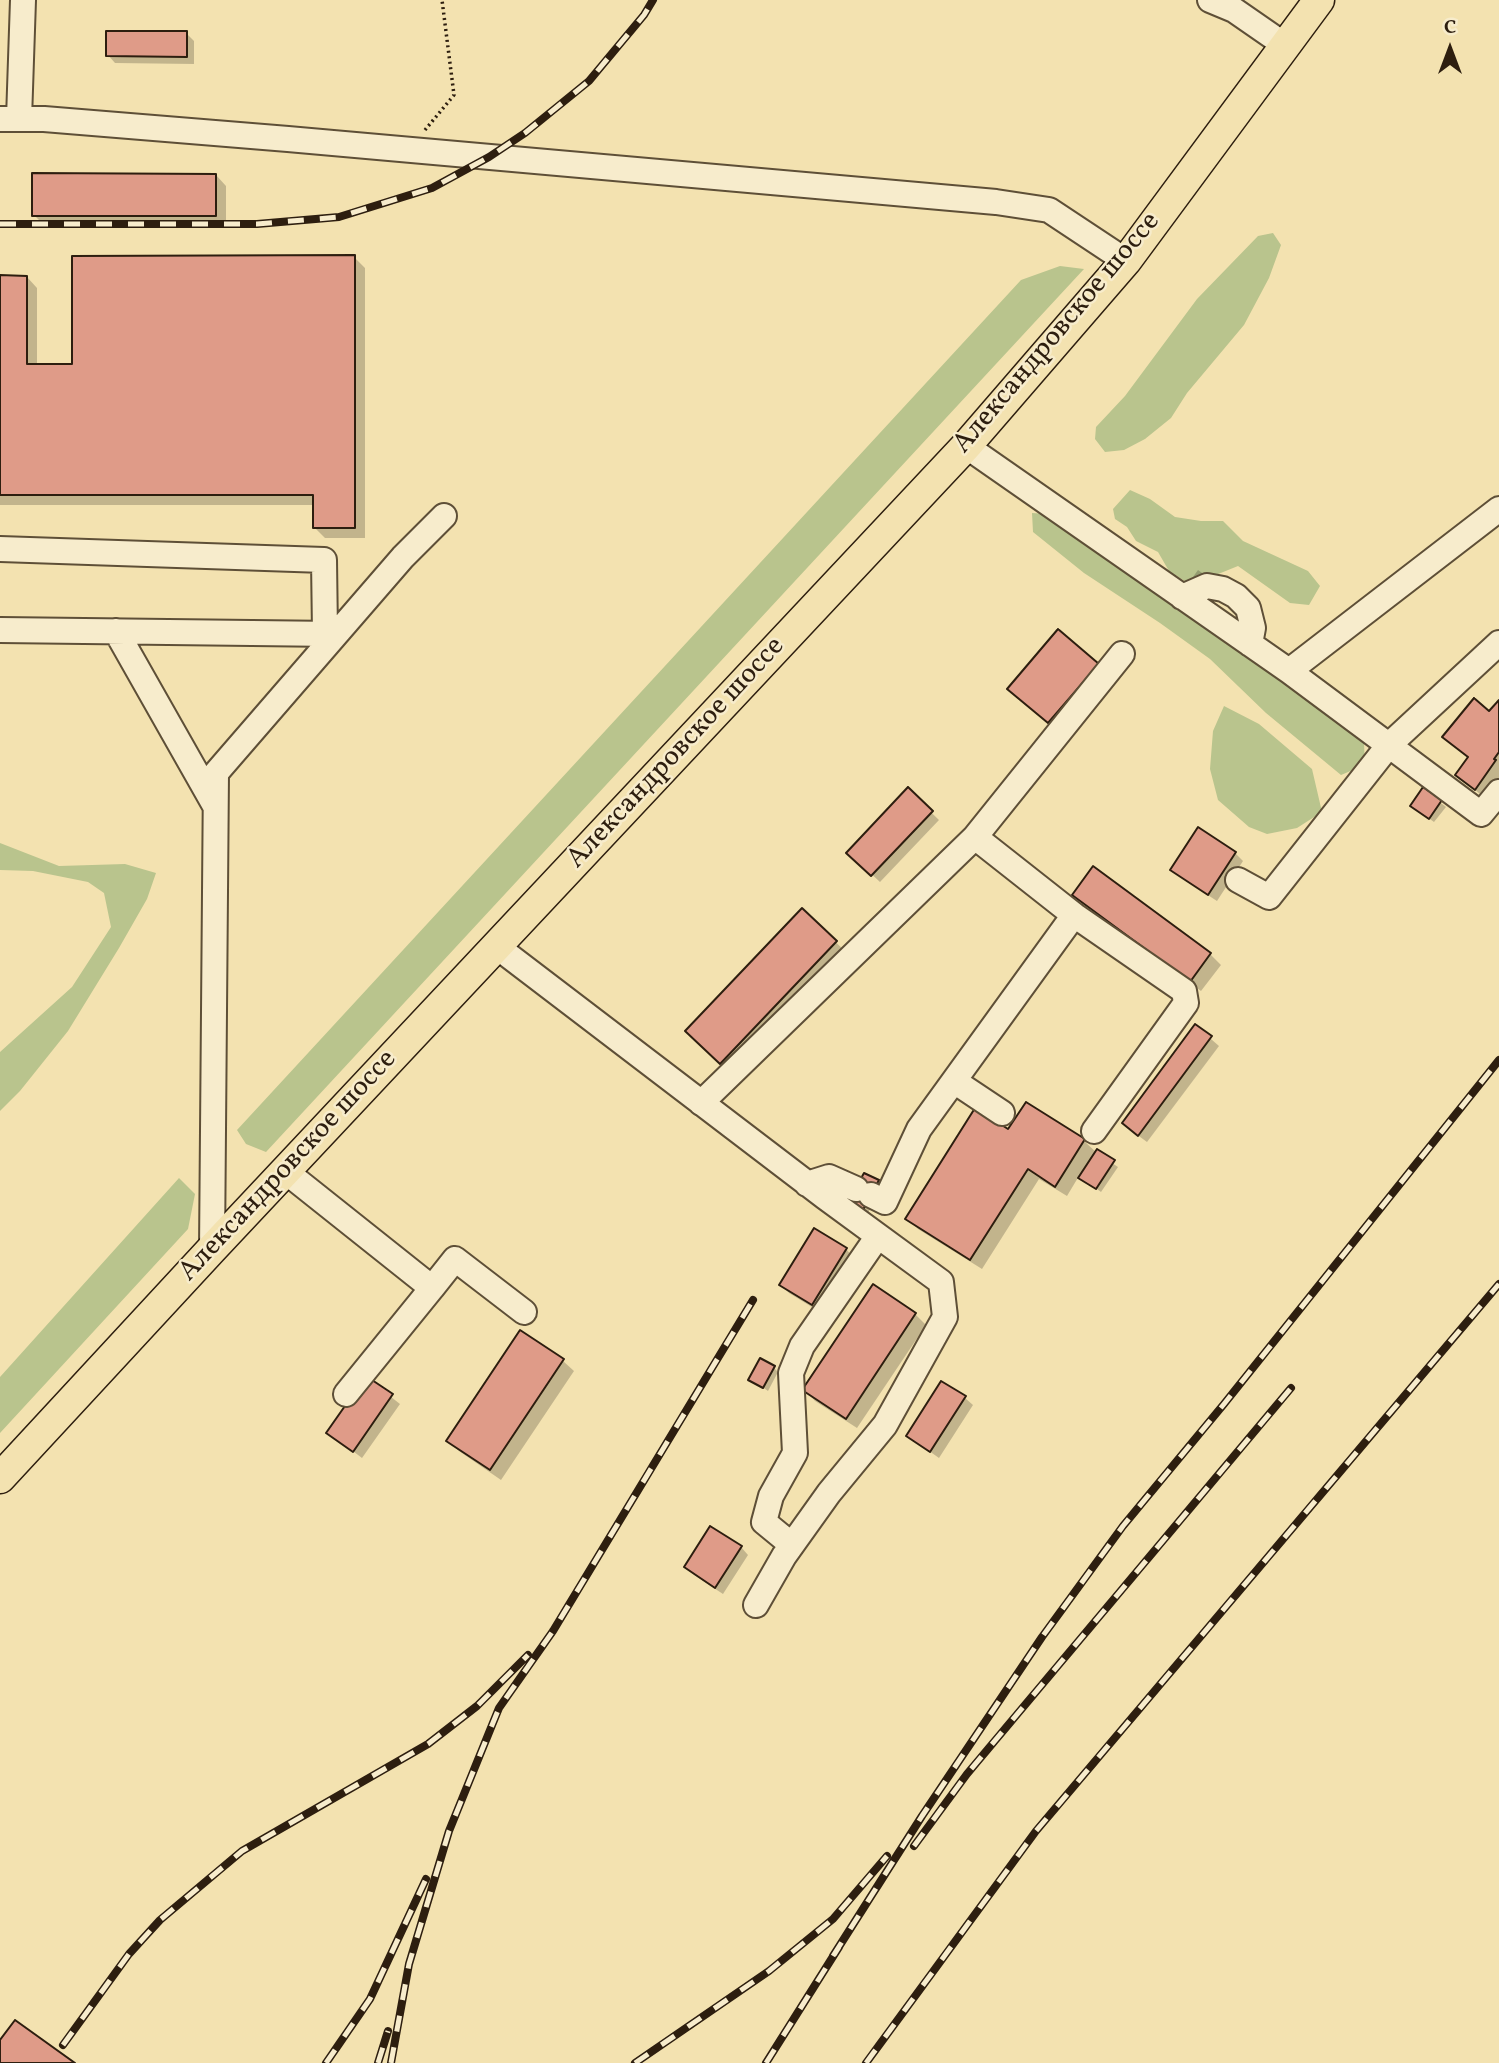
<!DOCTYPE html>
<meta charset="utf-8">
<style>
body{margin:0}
#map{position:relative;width:1499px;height:2063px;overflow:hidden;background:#f3e2b0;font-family:Vollkorn,serif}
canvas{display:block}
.north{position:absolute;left:1415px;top:14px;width:70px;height:70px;-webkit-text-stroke:5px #f7eccc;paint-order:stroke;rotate:0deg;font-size:19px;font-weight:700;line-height:28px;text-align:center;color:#2d1e0f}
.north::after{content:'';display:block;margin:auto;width:24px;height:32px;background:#2d1e0f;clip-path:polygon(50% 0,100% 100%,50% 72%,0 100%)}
</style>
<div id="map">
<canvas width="1499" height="2063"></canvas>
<div class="north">С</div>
</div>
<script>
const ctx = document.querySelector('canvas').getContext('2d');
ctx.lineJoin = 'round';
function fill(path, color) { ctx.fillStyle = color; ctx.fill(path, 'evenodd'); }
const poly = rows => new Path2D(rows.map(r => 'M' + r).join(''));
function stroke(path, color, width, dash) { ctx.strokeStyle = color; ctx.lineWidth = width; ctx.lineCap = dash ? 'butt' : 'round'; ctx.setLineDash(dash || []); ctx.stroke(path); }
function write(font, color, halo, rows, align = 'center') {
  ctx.font = font + ' Vollkorn,serif'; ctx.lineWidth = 5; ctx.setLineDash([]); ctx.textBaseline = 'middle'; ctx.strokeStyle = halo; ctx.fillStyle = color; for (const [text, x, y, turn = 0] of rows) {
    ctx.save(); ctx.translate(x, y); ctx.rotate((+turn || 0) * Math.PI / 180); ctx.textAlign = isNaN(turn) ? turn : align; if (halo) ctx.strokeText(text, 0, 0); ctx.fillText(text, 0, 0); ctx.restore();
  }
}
fill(poly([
 [1273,233,1281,245,1269,278,1244,325,1187,393,1171,418,1145,439,1124,450,1105,452,1095,439,1096,427,1125,396,1197,299,1258,236],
 [1060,266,1084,269,266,1152,246,1144,237,1130,1021,280],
 [1130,490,1150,499,1175,517,1201,521,1223,521,1243,541,1308,571,1320,586,1309,605,1290,603,1238,566,1191,585,1169,571,1158,552,1136,541,1127,527,1115,519,1113,509],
 [1032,513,1047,514,1220,636,1364,743,1365,765,1341,775,1266,713,1210,659,1160,623,1084,573,1033,532],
 [1224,706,1259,724,1312,769,1322,812,1297,828,1267,834,1249,827,1218,800,1210,769,1213,731],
 [0,843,59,866,125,864,156,873,147,899,119,948,68,1031,20,1091,0,1111,0,1052,72,987,111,927,104,893,88,882,33,871,0,870],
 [179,1178,195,1194,188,1229,0,1433,0,1377]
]), '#b9c48d');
fill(poly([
 [186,33,194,41,194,64,115,63,108,55],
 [216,175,226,186,226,226,45,226,34,215],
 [354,257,365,268,365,538,325,538,314,527,314,505,0,505,0,277,27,277,37,288,37,366,74,366],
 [1198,570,1205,575,1188,584],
 [1098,666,1060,733,1020,699],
 [1499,703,1499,781,1486,799,1457,775,1469,758,1445,737,1489,713],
 [908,790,939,820,880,882,849,853],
 [1424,790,1446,807,1434,822,1417,810],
 [1235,853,1243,861,1217,901,1180,877,1172,870],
 [1074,895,1210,954,1221,965,1201,991,1085,905],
 [802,910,846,952,731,1074,687,1031],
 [1196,1026,1219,1046,1147,1142,1132,1131],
 [1026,1104,1084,1141,1097,1153,1118,1167,1101,1192,1079,1176,1067,1196,1039,1179,982,1269,918,1229,907,1218,1009,1131],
 [878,1182,882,1187,868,1213,855,1206],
 [846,1249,853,1257,820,1312,789,1293,781,1285],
 [873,1287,915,1314,926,1325,857,1428,815,1401,805,1390],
 [521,1332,563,1361,574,1371,501,1480,459,1451,448,1441],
 [774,1368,778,1372,768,1391,751,1379],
 [367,1378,400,1404,362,1458,329,1433],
 [965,1398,973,1405,939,1458,908,1436],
 [741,1547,748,1555,723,1594,694,1575,686,1567]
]), '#0003');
const building = poly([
 [106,31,187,31,187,57,106,56,106,31],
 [32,173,216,174,216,216,32,216,32,173],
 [355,255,355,528,313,528,313,495,0,495,0,275,27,276,27,364,72,364,72,256,355,255],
 [1058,629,1099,664,1048,723,1007,689,1058,629],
 [1474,698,1489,711,1499,700,1499,752,1494,759,1496,760,1475,790,1455,775,1468,757,1442,737,1474,698],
 [908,787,933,811,871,876,846,853,908,787],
 [1423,787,1442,800,1429,819,1410,806,1423,787],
 [1198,827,1236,852,1208,895,1170,870,1198,827],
 [1093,866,1211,953,1190,982,1072,895,1093,866],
 [802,908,837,941,720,1064,685,1031,802,908],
 [1195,1024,1212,1036,1138,1136,1122,1123,1195,1024],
 [1026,1102,1085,1139,1055,1187,1028,1169,970,1260,905,1219,975,1108,1008,1129,1026,1102],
 [1097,1149,1115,1160,1096,1189,1078,1178,1097,1149],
 [864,1173,879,1180,863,1210,848,1202,864,1173],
 [814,1228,847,1248,812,1305,779,1285,814,1228],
 [873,1284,916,1313,846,1419,802,1390,873,1284],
 [520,1330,564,1359,490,1470,446,1441,520,1330],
 [760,1358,775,1366,763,1388,748,1380,760,1358],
 [366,1376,393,1394,353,1452,326,1433,366,1376],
 [941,1381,966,1396,930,1452,906,1436,941,1381],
 [710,1526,742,1546,715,1588,684,1567,710,1526],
 [15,2020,75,2063,0,2063,0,2040,15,2020]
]);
fill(building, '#df9b88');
stroke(building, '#2d1e0f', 2);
const minor = poly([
 [1210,0,1234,10,1286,46],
 [0,119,44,119,288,139,996,202,1049,210,1126,261],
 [19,119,23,0],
 [966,446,1289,671,1481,814,1499,792],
 [0,549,324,560,325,633],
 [1182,597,1207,586,1223,589,1236,596,1248,608,1253,628,1250,644],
 [0,630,336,634],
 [116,631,214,804],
 [1289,671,1499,509],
 [975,837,1074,915],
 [1238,880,1269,897,1389,745,1499,643],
 [496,946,825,1197,941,1282,945,1317,885,1425,829,1493,784,1556,756,1605],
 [954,1081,1002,1113],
 [701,1103,975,837,1122,654],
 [285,1171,432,1288,455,1259,524,1312],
 [807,1184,829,1177,856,1189],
 [871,1195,885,1202,919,1129,1074,915,1184,991,1186,1003,1094,1131],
 [212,1249,216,773,403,557,444,516],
 [346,1394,432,1288],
 [792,1545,764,1522,771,1496,795,1453,791,1373,802,1346,878,1236]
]);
const major = poly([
 [0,1478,212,1249,966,446,1126,261,1319,0]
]);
stroke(minor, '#5e4f37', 28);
stroke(major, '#2d1e0f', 33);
stroke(poly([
 [425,130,454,95,442,0]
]), '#2d1e0f', 3.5, [2, 3.5]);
stroke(minor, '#f7eccc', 24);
stroke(major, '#f3e2b0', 30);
const rail = poly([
 [0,224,257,224,339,217,432,188,489,157,525,133,589,81,644,15,653,0],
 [914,1846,967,1774,1291,1388],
 [833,1956,922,1816,1042,1637,1123,1526,1224,1404,1499,1060],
 [63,2045,129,1954,160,1920,242,1851,428,1744,477,1706,528,1655],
 [326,2063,370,1999,426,1879],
 [378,2063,388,2031],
 [391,2063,409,1964,449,1831,499,1708,553,1631,753,1300],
 [635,2063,769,1971,833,1919,887,1856],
 [766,2063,839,1947],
 [866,2063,1036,1831,1499,1284]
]);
stroke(rail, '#2d1e0f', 8);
stroke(rail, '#f7eccc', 5, [16]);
write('28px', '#2d1e0f', '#f7eccc', [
 ["Александровское шоссе",1058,334,-50],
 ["Александровское шоссе",677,754,-47],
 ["Александровское шоссе",289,1167,-47]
]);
</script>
